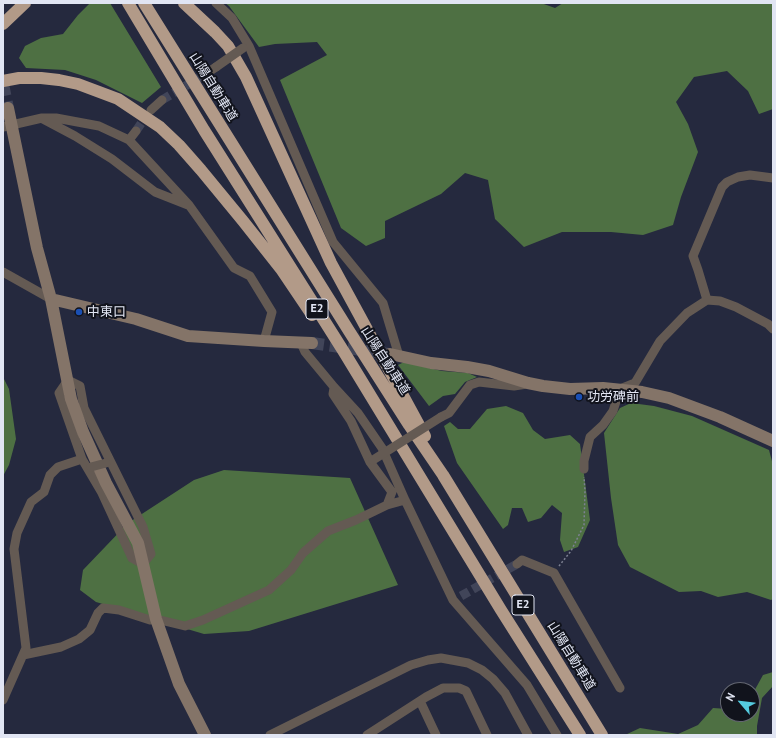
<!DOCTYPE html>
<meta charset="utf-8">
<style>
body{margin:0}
#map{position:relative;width:776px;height:738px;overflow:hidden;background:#25293e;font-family:"PT Sans",sans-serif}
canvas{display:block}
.frame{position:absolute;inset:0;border:4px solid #e1e5f3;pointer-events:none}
.north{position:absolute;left:720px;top:682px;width:40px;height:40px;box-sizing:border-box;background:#11131c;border:1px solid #646772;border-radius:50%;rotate:298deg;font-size:11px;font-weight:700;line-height:16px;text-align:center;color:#e1e5f3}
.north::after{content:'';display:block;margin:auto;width:14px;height:18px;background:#54cade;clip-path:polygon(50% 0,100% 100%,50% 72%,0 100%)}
</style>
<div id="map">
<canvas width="776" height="738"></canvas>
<div class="frame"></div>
<div class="north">N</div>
</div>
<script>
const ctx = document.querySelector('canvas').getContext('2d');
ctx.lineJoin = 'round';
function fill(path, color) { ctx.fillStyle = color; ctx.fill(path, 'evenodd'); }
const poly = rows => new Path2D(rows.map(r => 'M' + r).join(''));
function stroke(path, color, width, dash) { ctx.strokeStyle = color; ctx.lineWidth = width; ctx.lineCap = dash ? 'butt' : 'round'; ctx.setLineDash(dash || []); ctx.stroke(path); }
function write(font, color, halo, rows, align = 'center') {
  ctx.font = font + ' "PT Sans","Noto Sans JP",sans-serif'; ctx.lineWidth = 4; ctx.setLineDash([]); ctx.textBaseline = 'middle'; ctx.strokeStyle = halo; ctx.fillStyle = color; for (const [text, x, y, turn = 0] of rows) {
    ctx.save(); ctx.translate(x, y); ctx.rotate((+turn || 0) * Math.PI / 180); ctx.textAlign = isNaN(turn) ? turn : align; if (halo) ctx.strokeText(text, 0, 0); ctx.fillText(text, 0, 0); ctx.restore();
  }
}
fill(poly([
 [90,3,110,3,161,87,142,103,96,80,65,70,26,68,19,58,25,46,41,38,63,34,78,15],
 [225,3,541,3,555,8,563,3,773,3,773,109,759,114,748,91,727,71,694,77,676,102,688,124,698,152,681,197,673,225,643,235,611,232,562,232,524,247,495,219,488,180,465,173,441,194,385,221,385,238,366,246,341,228,280,80,327,55,317,42,275,44,259,47,229,6],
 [404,362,442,371,468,373,477,377,465,382,455,394,443,396,429,406,398,365],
 [3,377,9,389,16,439,9,465,3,476],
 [631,403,654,406,692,416,769,450,773,465,773,599,771,600,747,592,718,597,701,591,679,592,630,567,618,545,611,498,604,433,620,408],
 [506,406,523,413,533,430,545,439,570,435,580,444,590,520,578,547,564,552,560,540,562,513,552,505,541,518,528,522,522,508,512,508,508,525,503,529,457,463,444,426,450,422,458,429,470,429,487,409],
 [224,470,350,478,398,585,249,631,204,634,96,602,80,590,83,570,128,523,194,480],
 [773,672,773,686,762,698,757,726,757,735,625,735,640,728,678,734,698,725,713,708,728,709,728,714,752,714,752,695,763,675]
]), '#4e7043');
stroke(poly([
 [162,100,204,75],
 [136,131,149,112],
 [461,596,517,564]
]), '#414559', 9, [9, 4.5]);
stroke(poly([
 [3,84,8,108],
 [312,343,389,354]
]), '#414559', 12, [12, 6]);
stroke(poly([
 [559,566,571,551,584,525,585,491,584,477]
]), '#7d8192', 1.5, [2, 2]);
stroke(poly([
 [216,3,232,18,249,46,333,242,383,303,399,356],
 [204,75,216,67],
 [151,110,162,100],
 [43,119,75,136,112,159,155,192,188,205],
 [3,127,42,118,56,118,99,126,129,140,189,205,234,268,250,276,272,312,264,341],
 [129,140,136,131],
 [3,272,51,299],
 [707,300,698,270,693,256,722,187,727,182,738,177,750,175,773,178],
 [301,343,305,352,334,387,358,413,382,448,405,500,453,600,527,685,557,735],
 [68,380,80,386,84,408,143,527,151,554,143,564,132,558,102,493,82,459,59,393,68,380],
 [334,388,333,394,351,421,370,462,392,492,387,505],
 [441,417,449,413,470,385,479,382,514,386,527,384],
 [584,469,584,461,590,437,603,425,613,411,620,389,635,383,660,341,687,313,707,300,720,301,736,307,768,324,773,329],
 [517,564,522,560,554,573,620,688],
 [23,655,61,647,79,639,90,630,98,613,103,608,119,610,150,620,156,619,185,626,203,620,269,590,291,570,303,553,328,531,356,520,387,505,405,500],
 [3,700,26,648,14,549,17,533,31,502,44,492,50,475,58,467,82,459],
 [420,701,436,735],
 [270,735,411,665,428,660,441,658,468,663,482,670,493,679,505,693,528,735],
 [367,735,426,697,443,688,459,688,466,691,487,735]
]), '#645a53', 9);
stroke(poly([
 [8,108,37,248,51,299,71,399,83,432,106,483,138,543,156,619,179,684,205,735],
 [51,299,136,319,188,336,264,341,312,343],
 [390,354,431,363,467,367,489,371,528,383,543,386,570,389,603,388,642,392,669,398,720,417,773,441]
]), '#847468', 12);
stroke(poly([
 [128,3,204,130,344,352,501,610,580,735],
 [144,3,349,331,409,425,443,475,602,735],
 [184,3,215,32,228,46,246,77,331,263,425,436],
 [3,24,25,3],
 [3,81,19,78,41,78,59,80,78,84,118,99,160,127,179,145,201,170,243,221,281,269,312,315]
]), '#b29a88', 12);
stroke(poly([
 [216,67,243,48],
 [373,460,441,417],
 [91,467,106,463]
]), '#645a53', 9);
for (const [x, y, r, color] of [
 [79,312,4,"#1a4fb4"],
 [579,397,4,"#1a4fb4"]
]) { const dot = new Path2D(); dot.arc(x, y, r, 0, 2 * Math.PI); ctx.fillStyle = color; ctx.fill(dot); stroke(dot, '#11131c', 1.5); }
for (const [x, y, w] of [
 [317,309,22],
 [523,605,22]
]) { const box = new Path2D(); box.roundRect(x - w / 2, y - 10, w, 20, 3); ctx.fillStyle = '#11131c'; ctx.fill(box); stroke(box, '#e1e5f3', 1); }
write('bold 12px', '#e1e5f3', null, [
 ["E2",317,309],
 ["E2",523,605]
]);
write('13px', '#e1e5f3', '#11131c', [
 ["山陽自動車道",213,87,58],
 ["山陽自動車道",385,361,57],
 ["山陽自動車道",571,656,58]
]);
write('13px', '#e1e5f3', '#11131c', [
 ["中東口",87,312],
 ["功労碑前",587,397]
], 'left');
</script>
